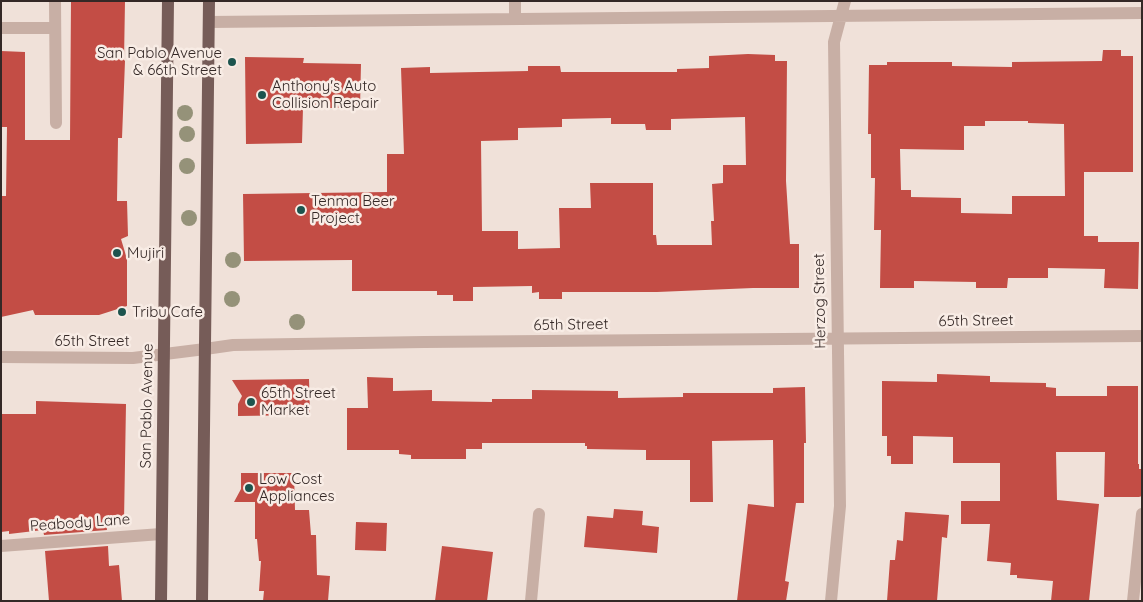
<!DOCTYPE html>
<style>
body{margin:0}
#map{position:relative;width:1143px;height:602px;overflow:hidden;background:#f0e1d9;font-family:Quicksand,sans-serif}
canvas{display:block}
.frame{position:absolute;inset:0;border:2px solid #342826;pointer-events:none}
</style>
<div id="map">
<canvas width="1143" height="602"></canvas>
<div class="frame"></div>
</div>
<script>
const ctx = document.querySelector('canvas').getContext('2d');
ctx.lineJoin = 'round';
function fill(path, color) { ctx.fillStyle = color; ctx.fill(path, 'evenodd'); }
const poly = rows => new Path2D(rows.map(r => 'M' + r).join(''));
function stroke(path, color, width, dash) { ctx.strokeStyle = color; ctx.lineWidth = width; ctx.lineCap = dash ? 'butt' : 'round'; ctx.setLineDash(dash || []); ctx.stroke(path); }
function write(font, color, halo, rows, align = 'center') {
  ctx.font = font + ' Quicksand,sans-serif'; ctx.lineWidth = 5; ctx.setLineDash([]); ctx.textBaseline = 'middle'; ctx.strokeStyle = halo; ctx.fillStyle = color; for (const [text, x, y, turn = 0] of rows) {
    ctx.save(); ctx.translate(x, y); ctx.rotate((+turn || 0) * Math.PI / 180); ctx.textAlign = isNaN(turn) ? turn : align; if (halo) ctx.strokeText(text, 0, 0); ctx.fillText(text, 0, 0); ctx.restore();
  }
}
fill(poly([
 [71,1,125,1,124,60,125,61,122,138,118,138,117,201,127,201,128,236,121,239,127,259,127,306,99,315,35,315,33,310,1,317,1,196,6,196,7,127,1,127,1,51,25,52,25,140,70,140],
 [1103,50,1121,50,1121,56,1133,56,1133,172,1084,172,1084,236,1098,236,1098,242,1139,242,1138,289,1104,288,1105,269,1048,268,1048,278,1008,278,1007,288,976,288,976,282,914,281,914,288,880,288,881,230,874,230,875,178,871,178,871,134,868,134,869,65,887,65,887,62,952,62,952,66,1012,67,1012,62,1102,61],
 [985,121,1028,121,1028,123,1064,124,1065,196,1012,196,1012,214,961,213,961,198,911,197,911,190,901,190,900,149,964,150,964,126,985,126],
 [748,54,775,55,775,61,787,61,786,181,790,244,799,244,799,288,753,288,657,292,562,292,562,299,539,299,539,292,532,293,532,286,473,287,473,301,453,301,453,295,437,295,437,291,352,291,352,260,244,261,243,194,387,192,387,154,404,154,401,68,430,67,430,73,528,71,528,66,560,66,561,72,677,72,677,69,709,68,709,56],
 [745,117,746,165,723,165,723,183,712,184,714,221,711,221,712,245,657,245,656,235,653,235,653,183,590,183,591,208,559,208,560,248,518,249,518,231,482,231,481,141,518,140,518,128,562,127,562,119,611,118,611,124,645,124,646,130,671,130,671,119],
 [245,57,304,58,303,63,361,64,360,108,303,108,302,143,246,144],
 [937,374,990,376,990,382,1046,383,1046,387,1056,388,1056,396,1107,396,1107,386,1138,386,1138,464,1139,464,1139,469,1142,469,1142,496,1139,497,1104,497,1105,452,1056,452,1057,500,1099,504,1089,601,1051,601,1053,581,1017,578,1017,575,1010,575,1011,563,987,561,990,524,961,524,961,501,1000,501,1000,463,953,463,953,437,913,436,913,464,891,464,891,456,887,456,887,436,882,436,882,381,937,382],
 [367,377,393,378,393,391,432,390,432,401,492,402,492,399,532,399,532,390,618,391,618,398,683,397,683,393,773,393,773,388,805,387,806,443,804,443,804,503,796,503,785,581,789,582,786,601,737,601,748,504,774,507,773,440,712,441,713,502,690,502,690,460,646,460,646,450,587,449,587,446,585,446,585,443,482,443,482,449,466,449,466,459,411,459,411,455,399,454,399,450,347,450,347,408,368,408],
 [309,379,310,415,238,416,238,404,242,396,232,380],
 [36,401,126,404,124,521,106,523,107,530,44,535,43,530,9,534,9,531,1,532,1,414,36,414],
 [241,473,294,473,295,510,309,510,311,535,316,535,317,575,330,576,328,601,263,601,264,591,259,591,261,561,259,561,257,539,255,539,255,502,234,502,241,489],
 [614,509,643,511,642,525,659,527,657,553,584,547,587,516,613,518],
 [905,512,949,515,947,538,942,537,937,601,887,601,890,560,895,560,897,540,903,541],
 [356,522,387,523,386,551,355,550],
 [108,546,109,566,119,565,122,601,49,601,45,551],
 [442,546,493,552,487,601,435,601]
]), '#c34d45');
stroke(poly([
 [55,1,56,123],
 [1,28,55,28]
]), '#c8afa5', 12);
stroke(poly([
 [515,19,515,1],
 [209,22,1142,13],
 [205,349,233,345,424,342,1142,336],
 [1,546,161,534],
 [531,601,539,514],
 [831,601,840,506,834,42,845,1],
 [1133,601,1142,514]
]), '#c8afa5', 12);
stroke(poly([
 [1,357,133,358,205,349]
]), '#c8afa5', 12);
stroke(poly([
 [161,601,168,1],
 [202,601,209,1]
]), '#765c58', 12);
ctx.fillStyle = '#959279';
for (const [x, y] of [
 [185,113],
 [187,134],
 [187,166],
 [189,218],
 [233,260],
 [232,299],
 [297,322]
]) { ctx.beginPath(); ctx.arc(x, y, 8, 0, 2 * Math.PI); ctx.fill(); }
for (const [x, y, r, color] of [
 [232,62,5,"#1d544e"],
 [262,95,5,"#1d544e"],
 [301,210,5,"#1d544e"],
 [117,253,5,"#1d544e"],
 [122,312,5,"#1d544e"],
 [251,402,5,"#1d544e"],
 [249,488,5,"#1d544e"]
]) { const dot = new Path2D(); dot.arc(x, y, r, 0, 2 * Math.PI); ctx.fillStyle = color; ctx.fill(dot); stroke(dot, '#f8ece5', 2); }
write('15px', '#342826', '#f8ece5', [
 ["San Pablo Avenue",222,53,"right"],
 ["& 66th Street",222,70,"right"],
 ["Anthony's Auto",272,86],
 ["Collision Repair",272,103],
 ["Tenma Beer",311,201],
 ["Project",311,218],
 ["Mujiri",127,253],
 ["Tribu Cafe",132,312],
 ["65th Street",261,393],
 ["Market",261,410],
 ["Low Cost",259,479],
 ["Appliances",259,496]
], 'left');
write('15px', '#342826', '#f8ece5', [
 ["Herzog Street",820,301,-91],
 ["65th Street",976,321,-1],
 ["65th Street",571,325,-1],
 ["65th Street",92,341],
 ["San Pablo Avenue",147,406,-89],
 ["Peabody Lane",80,523,-4]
]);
</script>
